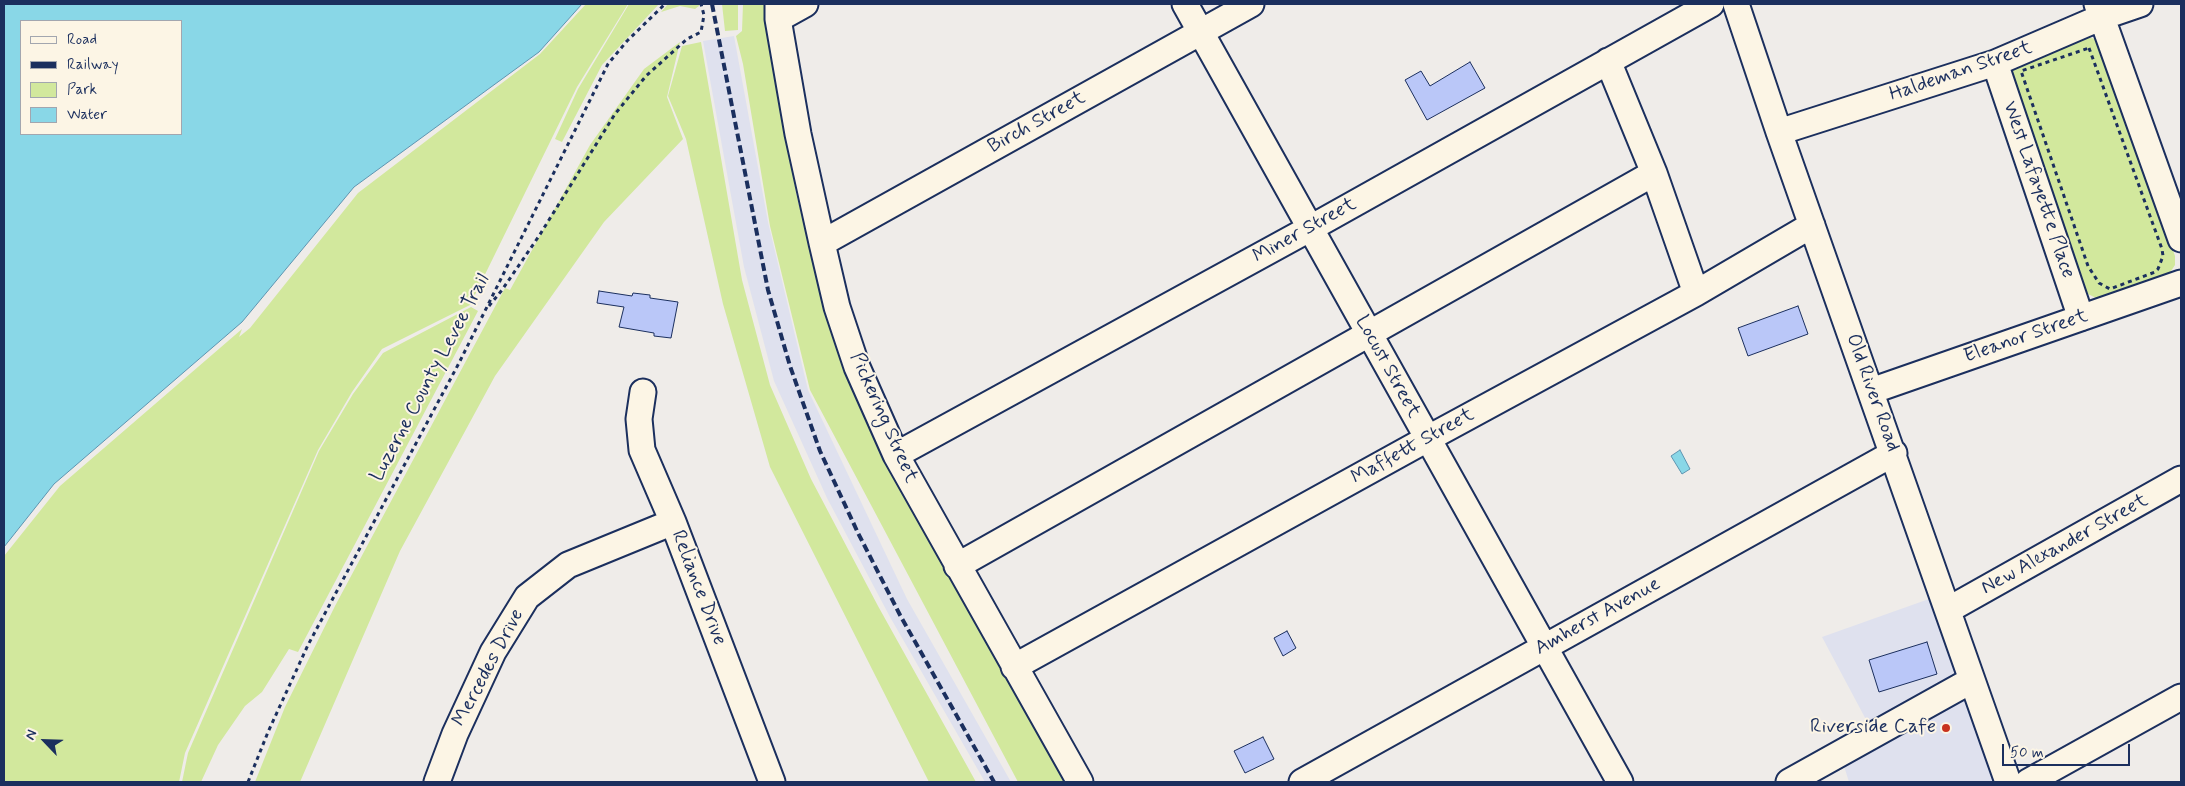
<!DOCTYPE html>
<style>
body{margin:0}
#map{position:relative;width:2185px;height:786px;overflow:hidden;background:#efece9;font-family:Mynerve,sans-serif}
canvas{display:block}
.frame{position:absolute;inset:0;border:5px solid #1b2f5e;pointer-events:none}
.legend{position:absolute;left:20px;top:20px;width:162px;height:115px;box-sizing:border-box;background:#fcf5e5;border:1px solid #a2a6af;margin:0;padding:6px 9px;list-style:none;font-size:15px;color:#1b2f5e}
.legend li{display:flex;align-items:center;gap:10px;height:25px}
.legend b{width:25px;border:1px solid #a2a6af}
.north{position:absolute;left:20px;top:716px;width:50px;height:50px;-webkit-text-stroke:4px #fcf5e5;paint-order:stroke;rotate:294deg;font-size:14px;font-weight:700;line-height:20px;text-align:center;color:#1b2f5e}
.north::after{content:'';display:block;margin:auto;width:18px;height:22px;background:#1b2f5e;clip-path:polygon(50% 0,100% 100%,50% 72%,0 100%)}
.scale{position:absolute;left:2002px;top:744px;width:128px;height:22px;box-sizing:border-box;border:2px solid #1b2f5e;border-top:0;padding-left:6px;font-size:15px;line-height:18px;white-space:nowrap;color:#1b2f5e;-webkit-text-stroke:4px #fcf5e5;paint-order:stroke}
</style>
<div id="map">
<canvas width="2185" height="786"></canvas>
<div class="frame"></div>
<ul class="legend">
<li><b style="height:6px;background:#fcf5e5"></b>Road</li>
<li><b style="height:6px;background:#1b2f5e"></b>Railway</li>
<li><b style="height:14px;background:#d2e89d"></b>Park</li>
<li><b style="height:14px;background:#89d7e7"></b>Water</li>
</ul>
<div class="north">N</div>
<div class="scale">50 m</div>
</div>
<script>
const ctx = document.querySelector('canvas').getContext('2d');
ctx.lineJoin = 'round';
function fill(path, color) { ctx.fillStyle = color; ctx.fill(path, 'evenodd'); }
const poly = rows => new Path2D(rows.map(r => 'M' + r).join(''));
function stroke(path, color, width, dash) { ctx.strokeStyle = color; ctx.lineWidth = width; ctx.lineCap = dash ? 'butt' : 'round'; ctx.setLineDash(dash || []); ctx.stroke(path); }
function write(font, color, halo, rows, align = 'center') {
  ctx.font = font + ' Mynerve,sans-serif'; ctx.lineWidth = 4; ctx.setLineDash([]); ctx.textBaseline = 'middle'; ctx.strokeStyle = halo; ctx.fillStyle = color; for (const [text, x, y, turn = 0] of rows) {
    ctx.save(); ctx.translate(x, y); ctx.rotate((+turn || 0) * Math.PI / 180); ctx.textAlign = isNaN(turn) ? turn : align; if (halo) ctx.strokeText(text, 0, 0); ctx.fillText(text, 0, 0); ctx.restore();
  }
}
fill(poly([
 [734,36,768,222,808,390,907,599,1011,782,985,782,890,617,827,498,774,381,744,267,703,41],
 [1929,599,1998,782,1849,782,1844,766,1879,744,1822,637]
]), '#dfe1ee');
fill(poly([
 [586,4,628,4,577,87,470,305,382,349,352,392,318,450,185,753,179,782,4,782,4,556,60,486,242,329,239,337,250,328,358,193,540,54],
 [629,4,659,4,602,65,562,142,555,139,578,89],
 [668,4,699,4,699,6,695,9,680,6,661,12],
 [722,4,738,4,738,30,725,31],
 [743,4,768,4,770,28,796,193,823,300,1068,782,1018,782,810,390,770,226,743,64,736,36,742,31],
 [2085,36,2098,40,2100,45,2175,256,2175,265,2169,274,2098,299,2088,294,2086,290,2011,72,2011,68],
 [680,42,667,97,683,139,604,222,495,376,400,551,300,782,255,782,285,707,335,606,505,288,510,290,590,145,644,69],
 [701,42,742,280,770,385,811,479,878,606,976,782,929,782,770,467,723,304,686,139,668,96,682,46],
 [471,307,478,311,298,652,289,649,262,692,245,706,218,745,201,782,182,782,188,753,319,451,353,394,383,353]
]), '#d2e89d');
const water = poly([
 [4,4,582,4,539,52,354,187,242,322,54,484,4,547,4,4],
 [21,21,181,21,181,134,21,134,21,21],
 [1680,450,1690,469,1682,474,1671,456,1680,450]
]);
fill(water, '#89d7e7');
stroke(water, '#5d94b0', 1);
const building = poly([
 [1470,62,1485,88,1427,120,1405,80,1421,71,1430,86,1470,62],
 [599,291,632,296,633,293,650,295,650,298,678,302,671,338,654,336,654,333,619,327,624,307,597,303,599,291],
 [1798,306,1808,334,1748,356,1738,328,1798,306],
 [1287,631,1296,648,1283,656,1274,638,1287,631],
 [1927,642,1937,674,1879,692,1869,660,1927,642],
 [1263,737,1274,759,1245,773,1234,751,1263,737]
]);
fill(building, '#bac7f8');
stroke(building, '#1b2f5e', 1);
const minor = poly([
 [778,4,778,19,798,134,822,243,837,307,857,367,896,455,1080,782],
 [1185,4,1620,782],
 [1736,4,1779,132,2008,782],
 [2097,4,2181,239],
 [778,19,805,4],
 [1608,61,1654,173,1696,293],
 [1995,63,2081,318],
 [1779,132,1995,63,2102,17,2140,4],
 [822,243,1251,4],
 [1871,391,2181,283],
 [643,392,639,419,642,450,673,522,772,782],
 [896,455,1309,229,1711,4],
 [957,566,1654,173],
 [1948,610,2181,479],
 [1014,667,1427,439,1696,293,1812,225],
 [437,782,455,734,493,652,527,597,568,565,673,522],
 [1302,782,1894,453],
 [1789,782,1972,680],
 [2028,782,2181,697]
]);
stroke(minor, '#1b2f5e', 29);
stroke(poly([
 [2089,48,2162,249,2163,256,2158,269,2155,272,2110,289,2099,283,2088,266,2021,71,2089,48],
 [489,306,502,290,539,236,615,114,646,76,687,39,701,32,704,15,701,4],
 [248,782,268,732,308,645,459,363,608,64,627,41,665,4]
]), '#1b2f5e', 3, [4, 4]);
stroke(minor, '#fcf5e5', 25);
stroke(poly([
 [712,4,768,290,790,366,820,451,858,533,900,615,994,782]
]), '#1b2f5e', 4, [8, 4]);
for (const [x, y, r, color] of [
 [1946,728,5,"#c8321e"]
]) { const dot = new Path2D(); dot.arc(x, y, r, 0, 2 * Math.PI); ctx.fillStyle = color; ctx.fill(dot); stroke(dot, '#fcf5e5', 2); }
write('20px', '#1b2f5e', '#fcf5e5', [
 ["Haldeman Street",1961,72,-19],
 ["Birch Street",1037,123,-29],
 ["West Lafayette Place",2038,190,71],
 ["Miner Street",1305,231,-29],
 ["Eleanor Street",2026,337,-19],
 ["Locust Street",1387,367,61],
 ["Luzerne County Levee Trail",431,378,-62],
 ["Old River Road",1872,393,70],
 ["Pickering Street",883,418,66],
 ["Maffett Street",1413,447,-29],
 ["New Alexander Street",2065,545,-29],
 ["Reliance Drive",698,588,69],
 ["Amherst Avenue",1598,617,-29],
 ["Mercedes Drive",489,668,-62]
]);
write('20px', '#1b2f5e', '#fcf5e5', [
 ["Riverside Cafe",1936,728]
], 'right');
</script>
